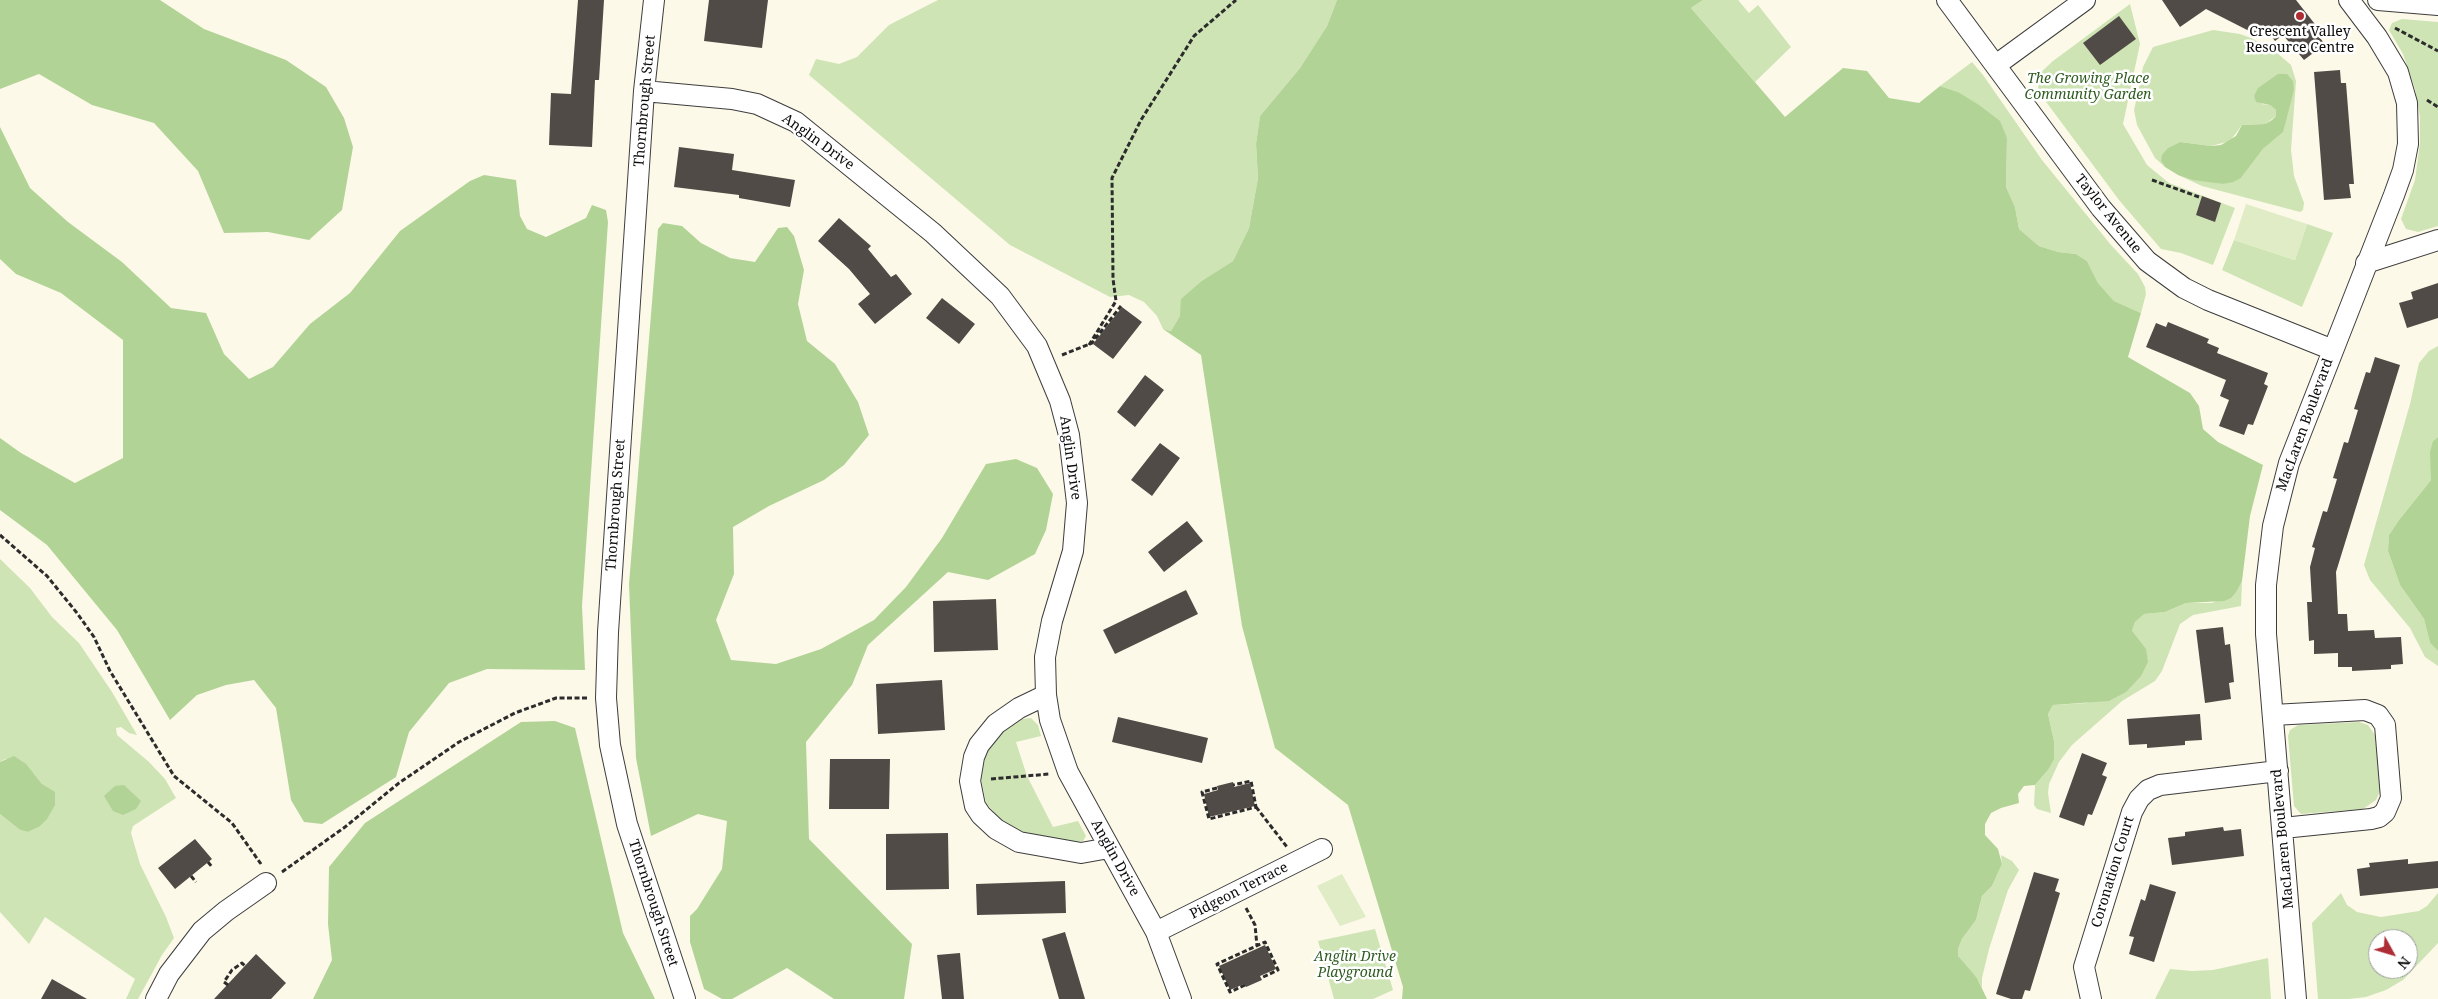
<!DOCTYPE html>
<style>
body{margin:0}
#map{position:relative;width:2438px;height:999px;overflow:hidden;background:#fdf9e8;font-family:"Noto Serif",serif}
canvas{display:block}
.north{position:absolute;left:2368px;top:929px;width:50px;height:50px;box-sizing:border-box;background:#fff;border:1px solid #9d9d9d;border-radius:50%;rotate:129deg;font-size:14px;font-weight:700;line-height:20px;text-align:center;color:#0a0a0a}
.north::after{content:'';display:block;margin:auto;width:18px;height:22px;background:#ae2d35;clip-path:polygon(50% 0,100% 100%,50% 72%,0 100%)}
</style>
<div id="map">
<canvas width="2438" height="999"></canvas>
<div class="north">N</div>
</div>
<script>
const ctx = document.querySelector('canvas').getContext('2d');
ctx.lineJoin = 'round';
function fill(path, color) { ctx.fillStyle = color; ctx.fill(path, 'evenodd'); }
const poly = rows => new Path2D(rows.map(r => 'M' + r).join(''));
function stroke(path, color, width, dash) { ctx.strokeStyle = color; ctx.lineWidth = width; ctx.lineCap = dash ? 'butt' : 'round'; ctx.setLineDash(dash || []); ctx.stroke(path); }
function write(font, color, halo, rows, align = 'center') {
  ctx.font = font + ' "Noto Serif",serif'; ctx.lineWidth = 5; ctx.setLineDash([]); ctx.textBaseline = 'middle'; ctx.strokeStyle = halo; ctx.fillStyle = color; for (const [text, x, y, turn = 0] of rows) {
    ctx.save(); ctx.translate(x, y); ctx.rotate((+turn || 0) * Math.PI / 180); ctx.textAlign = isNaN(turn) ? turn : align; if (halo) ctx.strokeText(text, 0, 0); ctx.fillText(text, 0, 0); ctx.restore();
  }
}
fill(poly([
 [938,0,1337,0,1327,26,1300,68,1260,116,1256,144,1258,178,1249,228,1233,261,1203,280,1171,331,1163,329,1157,316,1144,302,1129,295,1110,297,1010,245,809,75,816,59,839,64,857,57,889,25],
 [1703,0,1738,0,1749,13,1758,5,1791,47,1755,82,1691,8],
 [2130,4,2140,44,2123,124,2147,165,2169,183,2235,208,2213,265,2181,253,2161,249,2119,200,2038,91,2039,74,2053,61],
 [2402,19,2438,22,2438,226,2418,232,2406,229,2401,219,2415,180,2420,143,2420,117,2415,89,2403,54,2389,30,2392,23],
 [2213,30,2240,34,2251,38,2276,52,2291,65,2296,81,2291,150,2294,176,2304,203,2303,210,2300,212,2202,186,2178,175,2223,184,2241,178,2263,149,2278,136,2294,90,2261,104,2270,105,2276,110,2276,116,2265,124,2242,125,2230,141,2211,146,2180,142,2169,148,2161,161,2165,167,2155,158,2137,125,2134,110,2139,88,2143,67,2153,47],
 [1972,62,1983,75,2042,160,2111,245,2138,274,2145,287,2146,294,2141,313,2114,301,2098,283,2087,261,2076,254,2058,252,2039,246,2019,229,2015,207,2006,187,2007,138,1958,92,1940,86],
 [2307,224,2333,233,2302,307,2222,270,2234,240,2295,260],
 [2438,346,2438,437,2433,441,2431,480,2399,520,2389,535,2388,551,2400,585,2424,619,2430,643,2438,651,2438,666,2425,657,2410,628,2370,580,2364,565,2410,404,2419,363,2429,351],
 [0,559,30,588,52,617,79,643,112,692,137,735,129,733,121,727,116,728,117,735,149,762,165,779,176,798,133,826,131,833,140,864,166,917,174,938,162,955,138,999,126,999,135,979,45,917,29,944,0,912,0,814,20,830,28,832,39,827,42,784,33,773,5,759,0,762],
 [2242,581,2241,606,2193,615,2180,624,2162,671,2155,681,2122,701,2072,745,2059,762,2049,784,2048,793,2051,813,2037,809,2034,805,2035,785,2048,770,2054,741,2048,714,2053,705,2087,703,2132,631,2135,622,2143,614,2165,612,2186,603,2212,603,2237,591],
 [1031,718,1038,725,1041,736,1016,742,1027,776,1053,827,1078,821,1086,836,1083,841,1075,842,1024,833,1004,824,986,803,980,774,988,748,1001,732,1021,719],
 [2359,722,2368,725,2375,735,2380,791,2376,800,2363,809,2301,814,2294,806,2288,736,2290,730,2298,725],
 [2001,855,2012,861,2019,870,2008,890,1989,949,1982,978,1982,988,1977,978,1963,964,1958,956,1958,949,1962,939,1976,920,1982,896,1992,886,2002,864],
 [2341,893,2347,905,2357,912,2381,917,2419,911,2427,906,2438,893,2438,943,2403,980,2386,990,2366,997,2349,999,2318,999,2312,923],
 [2378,939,2408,939,2408,969,2378,969],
 [1375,929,1393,990,1373,999,1334,999,1318,941],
 [2268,958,2271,999,2155,999,2170,969,2192,971,2213,970]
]), '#cee4b5');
fill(poly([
 [0,0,160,0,204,29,286,60,326,87,344,118,353,147,342,210,309,240,268,232,224,233,198,171,154,123,92,105,39,74,0,89],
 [1337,0,1703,0,1691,8,1785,117,1843,68,1867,71,1889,98,1919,103,1940,86,1958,92,1979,105,2000,121,2007,138,2006,187,2015,207,2019,229,2039,246,2058,252,2076,254,2087,261,2098,283,2114,301,2141,313,2128,357,2190,393,2199,406,2203,429,2218,442,2263,465,2250,516,2242,581,2237,591,2231,598,2224,601,2186,603,2165,612,2144,614,2135,622,2132,631,2146,649,2148,662,2141,676,2126,692,2109,701,2053,705,2048,714,2054,741,2054,759,2048,770,2035,785,2024,786,2018,794,2019,803,2001,808,1991,813,1985,824,1985,835,1998,849,2002,864,1992,886,1982,896,1976,920,1962,939,1958,949,1958,956,1977,978,1987,999,1402,999,1403,987,1348,805,1275,748,1242,626,1201,355,1163,329,1171,331,1180,316,1181,299,1203,280,1233,261,1249,228,1258,178,1256,144,1260,116,1300,68,1327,26],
 [2278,74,2287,74,2293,81,2294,90,2283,132,2263,149,2241,178,2233,182,2223,184,2193,180,2178,175,2165,167,2161,161,2162,155,2168,148,2180,142,2211,146,2221,145,2236,136,2242,125,2265,124,2272,120,2276,116,2276,110,2270,105,2256,102,2254,96,2258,88],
 [0,127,30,188,68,222,122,262,171,308,206,313,224,354,249,379,273,367,310,324,350,293,400,231,470,181,484,175,516,180,520,216,527,229,546,237,586,218,592,205,606,210,608,222,582,606,585,670,487,669,449,683,409,732,396,777,322,824,304,822,291,800,276,708,254,680,226,685,197,695,170,720,117,630,47,545,0,510,0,438,21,453,75,483,123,458,123,340,61,293,16,274,0,259],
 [663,223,682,226,701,243,730,258,755,262,778,228,787,227,794,236,804,270,798,304,807,341,835,364,858,402,869,435,844,465,824,480,769,506,733,527,734,574,716,620,731,660,776,664,821,649,874,620,906,587,942,538,986,464,1016,459,1037,468,1053,494,1046,530,1035,554,988,580,948,572,868,645,852,685,806,742,809,839,912,944,904,999,834,999,787,968,732,999,722,999,704,989,690,942,690,916,697,909,722,869,727,821,698,814,651,836,636,758,629,584,658,229],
 [2438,437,2438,651,2430,643,2424,619,2400,585,2388,551,2389,535,2399,520,2431,480,2430,452,2433,441],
 [555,721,575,728,623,933,655,999,313,999,332,960,328,924,329,867,365,823,521,722],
 [14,756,26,764,42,784,55,792,55,805,47,819,39,827,28,832,20,830,0,814,0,762],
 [124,785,141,801,136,809,123,815,113,811,104,796,115,786]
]), '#b2d396');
fill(poly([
 [2246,204,2307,224,2295,260,2234,240],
 [1342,874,1366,917,1340,926,1317,886]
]), '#dfecc6');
fill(poly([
 [578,0,604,0,599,80,595,80,592,147,549,145,551,93,571,94],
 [709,0,768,0,762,48,704,41],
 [2162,0,2296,0,2318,28,2314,31,2325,44,2304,60,2283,35,2275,41,2263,25,2257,35,2206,9,2180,27],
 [2119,16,2136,39,2100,65,2083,43],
 [2340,70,2341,83,2346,83,2354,184,2349,184,2351,198,2324,200,2314,72],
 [679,147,734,154,732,170,795,180,790,207,739,198,739,195,674,187],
 [2202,196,2221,203,2215,222,2196,215],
 [839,218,871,246,868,249,891,277,896,274,912,294,875,324,858,304,870,294,849,269,818,241],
 [2438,283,2438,318,2407,328,2399,303,2413,299,2411,292],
 [942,298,975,324,959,344,926,318],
 [1122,307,1142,322,1113,359,1093,344],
 [2168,322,2209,339,2207,343,2219,348,2217,353,2268,373,2264,384,2268,386,2253,425,2248,424,2244,435,2219,426,2229,400,2220,396,2226,380,2146,347,2156,323,2166,327],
 [2375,357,2400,365,2336,572,2338,614,2347,614,2348,631,2374,630,2375,638,2401,637,2403,664,2391,665,2391,669,2352,671,2352,667,2338,667,2338,653,2314,654,2314,640,2309,641,2307,602,2312,602,2310,567,2315,548,2312,547,2323,511,2327,512,2337,479,2333,478,2344,442,2348,443,2358,410,2354,409,2366,372,2370,373],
 [1145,375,1164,390,1135,427,1117,412],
 [1160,443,1180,458,1152,496,1131,480],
 [1187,521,1203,541,1164,572,1148,552],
 [1186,590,1198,614,1115,654,1103,630],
 [996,599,998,650,934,652,933,601],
 [2223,627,2225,645,2230,644,2234,682,2229,683,2231,699,2205,703,2196,630],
 [942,680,945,730,878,734,876,684],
 [2200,714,2202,740,2185,741,2185,745,2147,748,2147,744,2129,745,2127,719],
 [1118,717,1208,738,1202,763,1112,742],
 [2082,753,2107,763,2102,775,2107,777,2092,815,2088,814,2084,826,2059,817],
 [830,759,890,759,889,809,829,809],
 [1233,782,1234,787,1250,783,1255,806,1209,817,1204,794,1218,790,1217,786],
 [2223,827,2224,831,2241,829,2244,856,2172,865,2168,838,2185,836,2185,832],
 [948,833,949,889,886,890,886,834],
 [195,839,212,859,175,889,158,868],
 [2408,859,2408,864,2438,861,2438,888,2360,896,2357,869,2370,867,2369,863],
 [2034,872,2059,879,2055,891,2060,893,2030,991,2025,990,2022,999,2011,999,1996,994],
 [1065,881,1066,913,977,915,976,884],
 [2150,884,2176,892,2154,962,2129,954,2134,937,2129,936,2141,899,2145,901],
 [1065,932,1085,999,1059,999,1042,939],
 [1265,945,1276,969,1260,976,1262,980,1246,987,1244,984,1230,990,1219,966],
 [960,953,964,999,942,999,937,955],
 [256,954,286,983,271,999,214,999],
 [52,979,87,999,41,999]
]), '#514b47');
const street = poly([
 [654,0,644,91,608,632,606,698,610,745,627,824,685,999],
 [1947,0,2101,208,2147,261,2184,288,2208,300,2333,350],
 [2378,0,2438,5],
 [1996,65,2085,0],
 [644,91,732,99,757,104,796,122,933,233,1000,296,1037,346,1060,401,1069,435,1077,503,1073,551,1052,621,1045,657,1046,695,1050,720,1068,772,1156,932,1181,999],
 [2366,263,2438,240],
 [1046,695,1019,708,996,724,979,745,974,757,970,781,975,806,981,815,996,829,1019,842,1081,853,1109,848],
 [2273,715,2365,710,2378,715,2385,725,2391,798,2385,812,2379,817,2371,819,2283,828],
 [1156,932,1322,849],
 [156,999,169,974,202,931,226,911,266,883],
 [2091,999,2084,967,2132,812,2139,799,2148,790,2160,785,2278,771],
 [2296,999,2266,634,2266,585,2273,526,2289,463,2394,195,2403,170,2408,144,2407,103,2398,72,2377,37,2349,0]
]);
stroke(street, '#3d3d3d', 22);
stroke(poly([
 [2395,28,2438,51],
 [2427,100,2438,107],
 [2152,180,2199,197],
 [1089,345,1116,301,1113,279,1112,178,1141,120,1194,36,1236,0],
 [1062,355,1092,343,1121,306],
 [0,535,47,576,77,613,94,637,110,671,174,776,232,823,261,864],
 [991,779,1049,774],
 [1217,788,1202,792,1209,819,1256,807,1251,781,1233,785],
 [1256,807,1287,847],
 [208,862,212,867],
 [282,872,345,827,399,783,459,742,515,713,556,698,588,698],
 [191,876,196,882],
 [1246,908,1255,925,1257,946],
 [228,985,224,982,232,970,242,963,245,966],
 [1245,985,1230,992,1217,964,1265,942,1278,970,1261,978]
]), '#2c2c2c', 3, [5, 2.5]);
stroke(street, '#fff', 20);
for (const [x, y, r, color] of [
 [2300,16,5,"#ae2d35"]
]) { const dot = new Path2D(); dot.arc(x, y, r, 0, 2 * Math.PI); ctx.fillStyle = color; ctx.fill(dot); stroke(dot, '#fff', 2); }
write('14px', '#0a0a0a', '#fff', [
 ["Crescent Valley",2300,32],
 ["Resource Centre",2300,48]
]);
write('italic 14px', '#2d5b20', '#fff', [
 ["The Growing Place",2088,79],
 ["Community Garden",2088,95],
 ["Anglin Drive",1355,957],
 ["Playground",1355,973]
]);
write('14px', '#0a0a0a', '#fff', [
 ["Thornbrough Street",645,101,-85],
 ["Anglin Drive",818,142,36],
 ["Taylor Avenue",2108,214,51],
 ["MacLaren Boulevard",2305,425,-70],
 ["Anglin Drive",1070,458,82],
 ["Thornbrough Street",616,505,-86],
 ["MacLaren Boulevard",2283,839,-95],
 ["Anglin Drive",1115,858,61],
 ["Coronation Court",2113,872,-73],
 ["Pidgeon Terrace",1239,891,-27],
 ["Thornbrough Street",653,903,72]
]);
</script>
